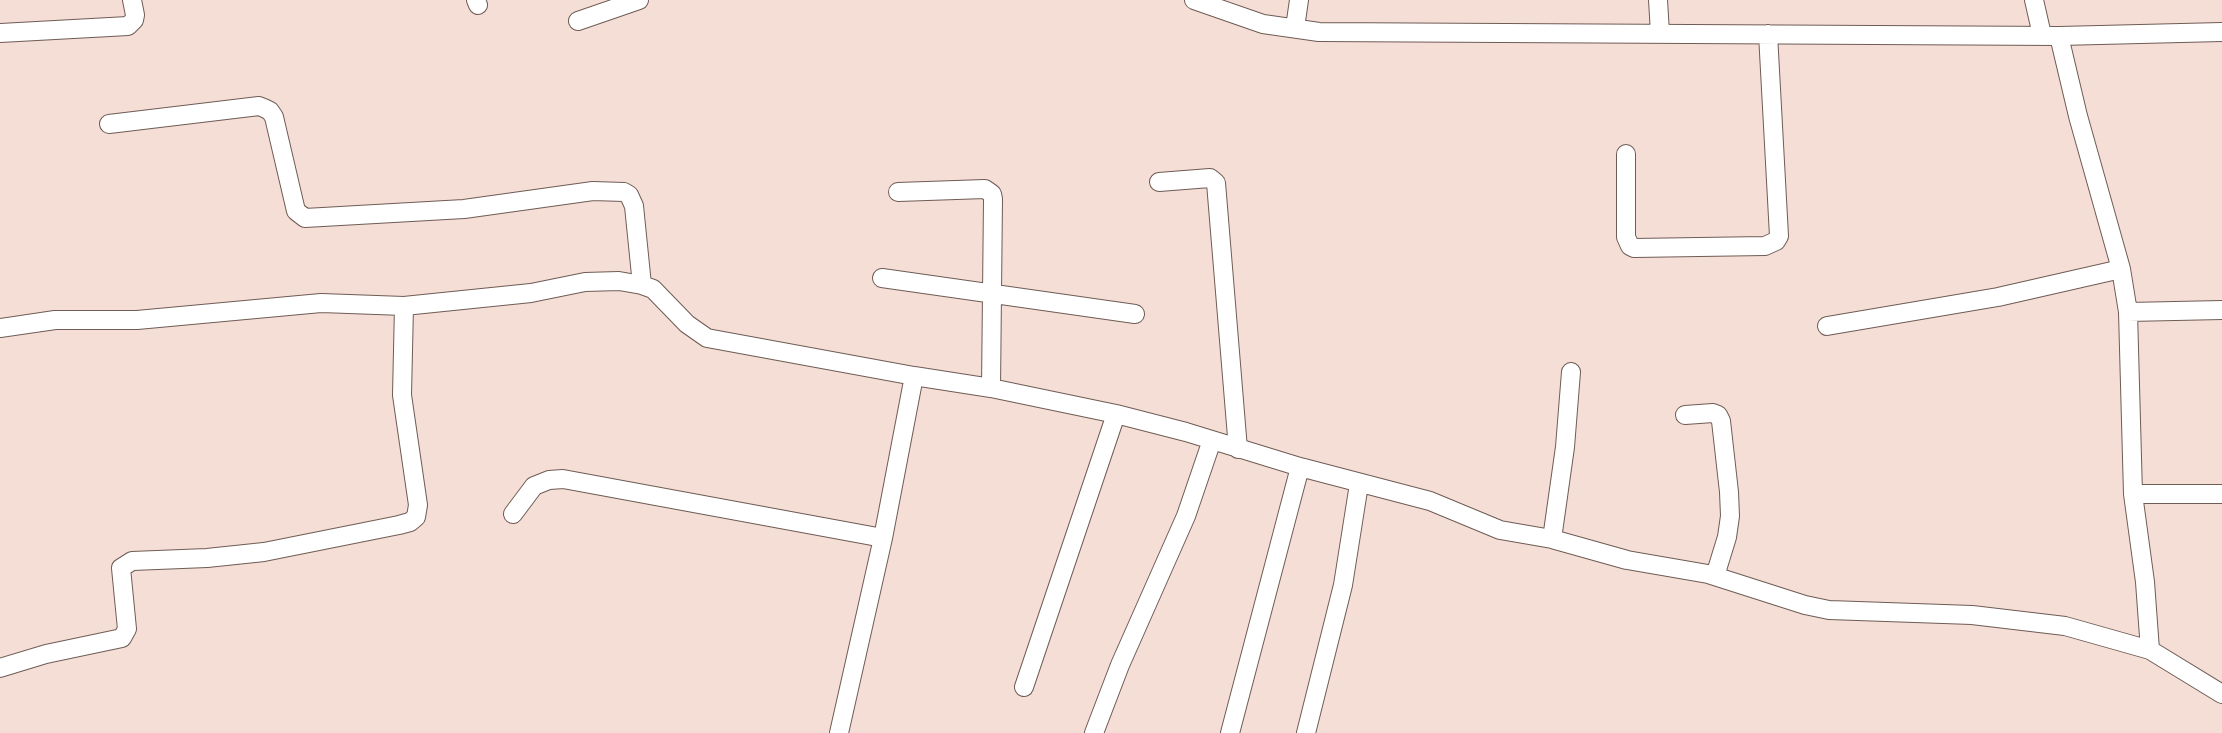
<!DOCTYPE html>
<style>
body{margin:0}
canvas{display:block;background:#f4ded6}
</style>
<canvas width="2222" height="733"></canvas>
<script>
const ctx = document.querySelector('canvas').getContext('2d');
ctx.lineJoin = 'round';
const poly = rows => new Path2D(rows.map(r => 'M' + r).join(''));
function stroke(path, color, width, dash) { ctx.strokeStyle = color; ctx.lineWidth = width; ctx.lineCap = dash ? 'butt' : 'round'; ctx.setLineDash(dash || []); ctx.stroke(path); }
const minor = poly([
 [476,0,478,5],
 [1194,0,1263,24,1319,32,2059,36,2222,32],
 [1658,0,1660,33],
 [2034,0,2042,35],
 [578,21,639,0],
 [1295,28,1299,0],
 [0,33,128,26,134,20,135,15,132,0],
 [2059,36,2078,116,2121,269,2128,312,2133,494,2145,582,2150,650],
 [109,124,259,106,264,108,270,111,274,117,296,211,305,218,464,209,593,191,624,192,629,195,634,206,642,285],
 [1626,154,1626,237,1630,246,1634,248,1765,246,1776,241,1779,236,1768,34],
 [1159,182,1210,178,1216,183,1238,449],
 [898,192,985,189,992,194,993,199,991,388],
 [882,278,1135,314],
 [2128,312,2222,310],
 [1827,326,1998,297,2121,269],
 [0,328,55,320,137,320,321,303,404,306,531,293,585,282,619,281,642,285,653,289,687,324,707,338,914,376,991,388,1116,414,1186,432,1300,467,1430,501,1500,530,1552,539,1627,560,1708,574,1805,605,1829,610,1972,615,2065,626,2150,650,2222,694],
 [1685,415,1713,413,1718,415,1721,421,1729,492,1730,516,1727,537,1715,576],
 [2133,494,2222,494],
 [513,514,534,486,549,480,563,479,883,538],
 [1552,539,1565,447,1571,372],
 [0,668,46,654,122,638,127,629,121,568,132,561,207,558,264,552,399,525,410,522,416,517,418,505,402,395,404,306],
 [1024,687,1116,414],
 [839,733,883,538,914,376],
 [1094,733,1120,665,1186,516,1212,440],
 [1230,733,1300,467],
 [1306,733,1343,585,1359,484]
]);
stroke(minor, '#6f5c55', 20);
stroke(minor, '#fff', 18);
</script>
